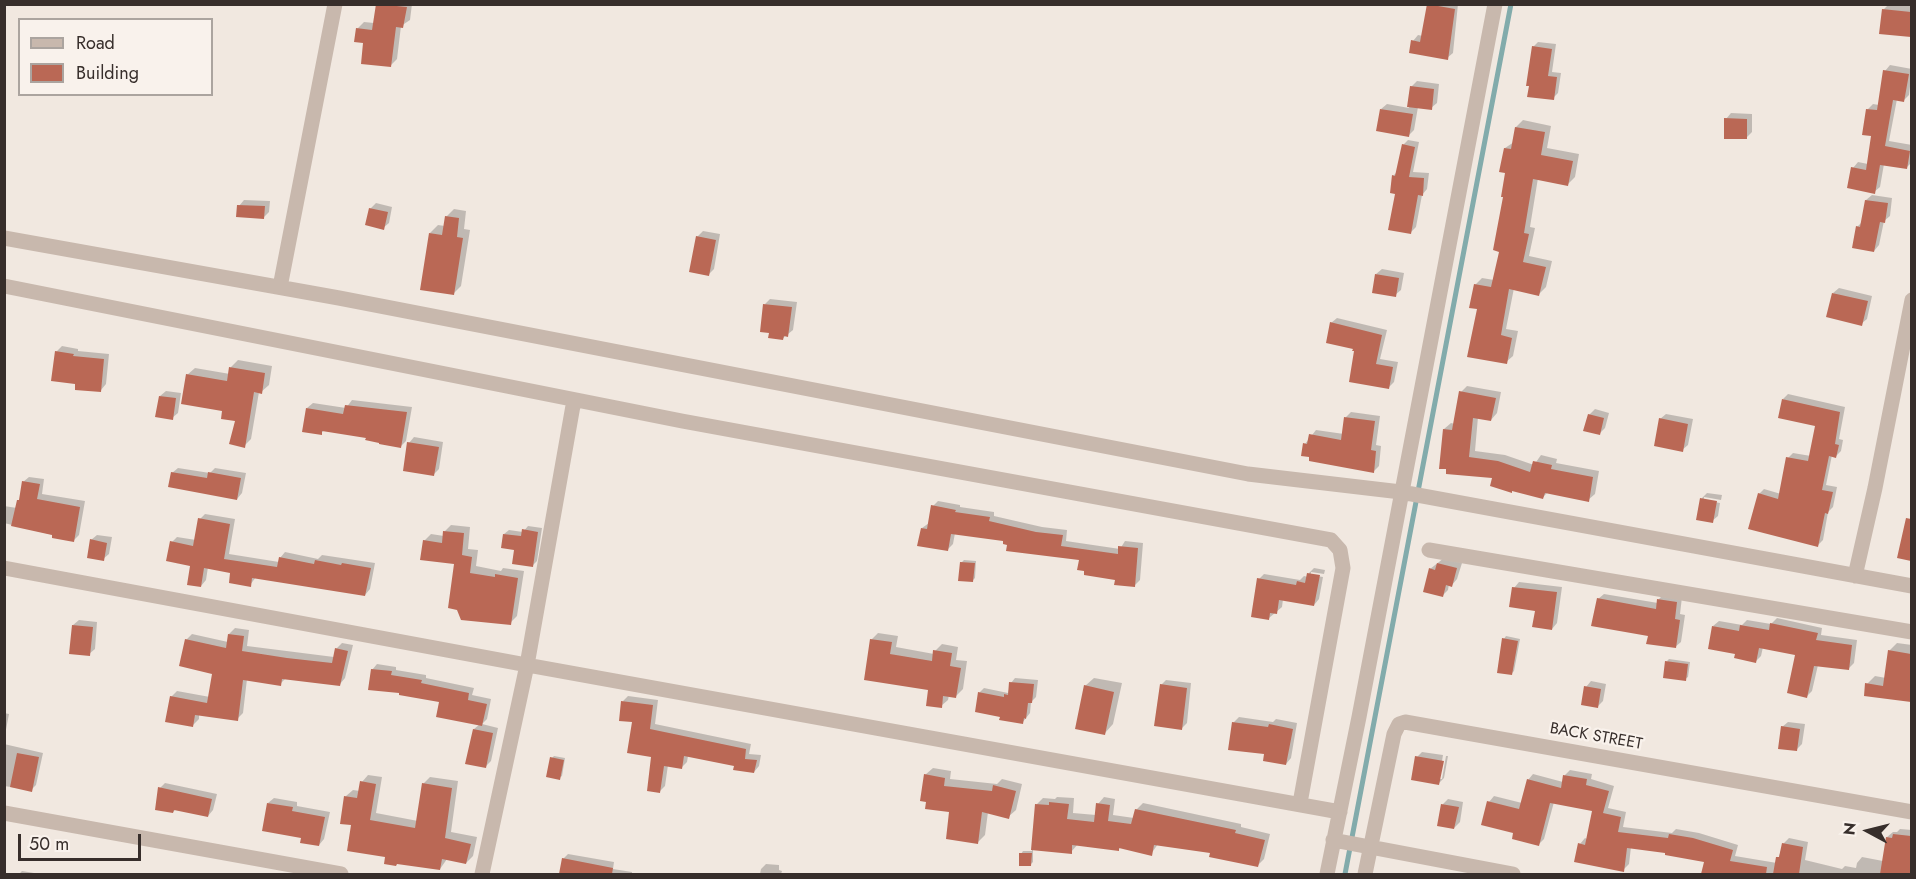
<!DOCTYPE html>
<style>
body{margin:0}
#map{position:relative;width:1916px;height:879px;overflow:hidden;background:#f1e8e0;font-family:Jost,sans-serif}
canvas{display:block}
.frame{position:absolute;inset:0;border:6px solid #372e2b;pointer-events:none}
.legend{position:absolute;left:18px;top:18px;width:195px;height:78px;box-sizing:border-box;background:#f9f2ec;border:2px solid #aba49f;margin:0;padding:8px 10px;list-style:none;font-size:18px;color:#372e2b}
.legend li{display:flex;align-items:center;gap:12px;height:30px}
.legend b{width:30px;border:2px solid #aba49f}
.north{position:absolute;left:1838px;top:801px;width:60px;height:60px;-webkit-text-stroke:4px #f9f2ec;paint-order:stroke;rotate:277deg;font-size:16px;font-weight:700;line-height:24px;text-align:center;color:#372e2b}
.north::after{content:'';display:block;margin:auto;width:21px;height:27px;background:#372e2b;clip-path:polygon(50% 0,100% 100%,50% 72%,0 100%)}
.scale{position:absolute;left:18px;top:834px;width:123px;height:27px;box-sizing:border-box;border:3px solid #372e2b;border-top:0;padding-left:8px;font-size:18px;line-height:21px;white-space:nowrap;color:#372e2b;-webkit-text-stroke:4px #f9f2ec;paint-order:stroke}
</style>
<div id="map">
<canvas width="1916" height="879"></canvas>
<div class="frame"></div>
<ul class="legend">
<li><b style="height:8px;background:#c8b8ad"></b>Road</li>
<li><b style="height:16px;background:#ba6855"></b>Building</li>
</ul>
<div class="north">N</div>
<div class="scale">50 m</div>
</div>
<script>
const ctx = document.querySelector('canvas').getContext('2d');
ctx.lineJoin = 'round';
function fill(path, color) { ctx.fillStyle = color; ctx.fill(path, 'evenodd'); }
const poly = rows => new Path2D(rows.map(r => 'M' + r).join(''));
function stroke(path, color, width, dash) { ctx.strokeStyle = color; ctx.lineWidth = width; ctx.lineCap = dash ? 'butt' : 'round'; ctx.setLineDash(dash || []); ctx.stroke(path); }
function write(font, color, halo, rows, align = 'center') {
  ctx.font = font + ' Jost,sans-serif'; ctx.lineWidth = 4.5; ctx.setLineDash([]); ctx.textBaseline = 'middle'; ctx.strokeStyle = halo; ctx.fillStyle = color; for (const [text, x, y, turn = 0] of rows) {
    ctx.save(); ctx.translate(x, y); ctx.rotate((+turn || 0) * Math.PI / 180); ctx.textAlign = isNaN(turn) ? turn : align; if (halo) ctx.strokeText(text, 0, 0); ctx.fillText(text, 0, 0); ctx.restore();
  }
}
fill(poly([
 [377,4,412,4,410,20,401,26,397,59,390,66,365,41,357,29,364,22,374,23],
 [1429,4,1458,4,1453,53,1447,58,1413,41,1418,35,1423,36],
 [1889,4,1912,6,1910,36,1883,10],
 [1538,42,1556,44,1552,72,1561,73,1558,93,1553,98,1530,85,1533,47],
 [1890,65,1912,69,1909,95,1904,100,1897,99,1889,141,1912,145,1912,162,1906,168,1884,164,1880,187,1874,192,1853,168,1858,162,1868,164,1873,135,1868,109,1873,104,1879,105,1885,71],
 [1417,81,1439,84,1437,103,1431,108,1418,107,1414,130,1409,135,1381,109,1387,104,1409,108,1411,87],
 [1731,113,1752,114,1752,132,1746,138,1726,119],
 [1523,120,1551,126,1547,148,1579,154,1575,177,1568,184,1538,178,1530,227,1535,228,1529,256,1552,261,1546,287,1539,294,1514,288,1506,329,1518,331,1513,356,1506,362,1478,308,1475,285,1482,278,1494,280,1501,250,1506,172,1505,148,1514,142,1516,127],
 [1408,140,1419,142,1413,172,1429,173,1427,189,1422,195,1416,227,1411,232,1397,192,1393,176,1397,172,1403,145],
 [1872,195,1892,198,1890,216,1884,221,1879,245,1874,251,1857,227,1863,221,1866,200],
 [244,200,270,201,269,212,264,217,239,206],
 [376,203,392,207,389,223,383,228,370,209],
 [454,209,466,211,464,229,470,230,461,286,453,294,430,233,438,225,445,226,446,217],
 [703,231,720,234,714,269,709,274,697,237],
 [1382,269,1404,273,1401,290,1395,295,1376,274],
 [1839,288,1872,296,1867,319,1861,324,1833,293],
 [770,299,797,302,793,330,783,338,765,304],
 [1337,318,1387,330,1380,359,1398,362,1394,382,1389,387,1331,323],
 [62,346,78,349,78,351,109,354,106,384,101,390,77,383,56,352],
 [238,360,272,366,269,385,261,392,259,392,251,439,244,446,236,420,187,375,195,368,230,374,231,367],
 [1467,386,1501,392,1497,413,1491,420,1478,417,1475,451,1505,455,1534,465,1541,455,1557,459,1556,463,1599,471,1595,494,1588,500,1548,492,1543,497,1494,477,1448,472,1444,429,1451,423,1455,424,1461,392],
 [166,391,181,393,178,413,172,418,160,396],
 [1788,394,1845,407,1839,439,1843,440,1841,451,1836,456,1832,455,1826,485,1837,487,1833,507,1828,512,1823,540,1818,545,1759,494,1764,489,1781,494,1788,458,1793,453,1811,456,1817,424,1783,399],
 [352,400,412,407,406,441,401,446,368,437,325,430,321,433,307,408,313,403,346,408],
 [1595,409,1609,413,1605,428,1599,434,1589,415],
 [1351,412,1380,416,1376,445,1381,446,1379,466,1373,472,1311,456,1305,444,1316,430,1344,434,1346,417],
 [1666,414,1693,419,1688,445,1682,450,1660,419],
 [414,437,443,442,439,469,434,474,409,443],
 [178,468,210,473,215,468,246,473,242,493,237,499,172,473],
 [29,477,44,479,42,494,85,501,79,535,74,540,4,523,4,506,17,508,21,498,23,482],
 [1707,493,1722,495,1721,500,1704,497,1704,500,1720,503,1718,516,1712,521,1698,519,1702,498],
 [938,501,960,505,960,507,994,512,994,516,1042,527,1067,530,1066,541,1120,549,1125,541,1143,543,1140,580,1134,586,1116,579,1080,559,1009,544,1005,540,955,533,953,544,947,550,922,528,929,523,933,506],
 [205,514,235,519,229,554,279,562,280,558,285,552,318,559,322,555,375,563,370,589,365,595,256,577,250,585,232,571,208,567,206,580,201,586,192,565,172,542,177,537,196,540,200,519],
 [451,525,470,527,468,549,478,550,476,566,501,571,503,568,524,571,517,616,510,623,456,562,424,541,431,534,444,536,444,532],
 [528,526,542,528,537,561,532,566,504,534,509,530,523,532],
 [97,535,112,537,109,554,103,559,91,540],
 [1444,558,1462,563,1457,579,1452,585,1449,584,1448,590,1442,596,1430,569],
 [964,560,976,561,975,578,973,580,961,563],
 [1314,568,1325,570,1324,574,1311,572,1311,575,1323,577,1319,599,1314,605,1283,599,1282,607,1269,618,1259,579,1264,574,1300,580,1304,576,1308,577,1309,573],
 [1519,582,1562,587,1557,623,1552,629,1537,610,1514,588],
 [1604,594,1658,603,1659,599,1664,594,1682,597,1680,614,1685,615,1681,642,1675,647,1598,599],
 [1777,618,1822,628,1821,635,1857,640,1854,663,1848,669,1818,665,1812,691,1807,696,1797,654,1763,647,1761,656,1756,661,1736,653,1713,626,1719,621,1742,625,1747,620,1771,624],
 [79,620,97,622,95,649,89,654,73,625],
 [235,628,249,630,247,646,334,657,336,649,342,643,353,645,345,678,340,684,286,678,280,684,247,679,243,713,237,719,199,714,199,719,193,725,171,697,177,691,210,697,214,673,186,640,192,634,228,642,229,634],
 [878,633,898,636,896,647,934,654,935,651,942,644,958,647,956,660,967,661,963,689,956,696,949,695,948,700,941,706,929,689,871,640],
 [1506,636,1520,639,1514,671,1512,673,1504,639],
 [1897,643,1912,645,1912,694,1906,700,1867,684,1875,676,1886,678,1889,651],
 [1669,659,1690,662,1688,677,1685,679,1667,661],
 [377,664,396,667,396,670,426,675,426,678,474,688,472,695,491,699,487,719,482,724,498,728,491,761,485,767,474,729,480,724,441,701,372,670],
 [1015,678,1038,680,1036,697,1031,702,1030,713,1022,723,1001,716,976,711,980,692,984,688,1008,693,1011,683],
 [1094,678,1122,683,1113,724,1105,733,1085,686],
 [1166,680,1191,683,1187,723,1182,728,1161,685],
 [1591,681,1606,684,1603,701,1598,706,1586,687],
 [628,696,658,700,655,724,751,744,749,754,761,755,759,766,754,772,735,765,688,756,687,762,681,768,668,765,665,786,660,791,653,756,623,701],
 [4,713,9,714,4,740],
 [1239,717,1273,722,1276,719,1297,723,1291,758,1286,764,1265,753,1233,723],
 [1788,722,1805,724,1802,744,1797,749,1782,727],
 [4,744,43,753,36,785,31,790,4,786],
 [1422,752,1443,755,1439,779,1442,779,1446,756,1448,756,1444,778,1439,783,1417,757],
 [554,756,565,758,562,776,559,778,552,758],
 [933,768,951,771,950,779,997,784,1002,779,1022,784,1016,810,1008,817,988,812,985,835,978,842,951,811,925,775],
 [1570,770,1592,774,1591,779,1614,786,1608,808,1626,812,1623,827,1672,833,1676,829,1699,833,1738,845,1735,856,1777,863,1783,844,1789,838,1808,842,1805,860,1842,869,1845,866,1856,868,1857,863,1862,857,1883,861,1887,837,1893,832,1897,832,1900,829,1912,830,1912,874,1702,874,1706,861,1667,852,1631,847,1629,864,1623,870,1580,844,1585,838,1587,839,1593,810,1554,802,1544,839,1539,844,1515,832,1489,802,1494,796,1522,803,1528,780,1533,774,1563,782,1565,775],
 [368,775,382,777,376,813,418,821,423,784,430,777,458,781,451,832,477,837,473,856,466,863,447,859,440,869,387,855,352,824,346,796,353,790,360,791,362,782],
 [165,783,217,794,213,810,208,816,176,809,173,812,160,788],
 [1057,797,1074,798,1073,813,1096,815,1098,804,1104,797,1115,799,1113,815,1134,818,1136,810,1143,803,1241,824,1241,827,1270,834,1264,859,1258,865,1212,852,1158,844,1151,854,1121,847,1118,850,1078,844,1071,852,1033,849,1033,862,1031,864,1021,854,1023,851,1032,851,1037,804,1043,798,1055,799],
 [274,798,297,802,297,806,330,812,324,839,319,845,303,837,268,803],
 [1448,799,1463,802,1460,822,1454,828,1439,825,1443,804],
 [568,854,614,862,613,869,632,872,632,874,560,874,563,859],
 [766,864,779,865,779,870,782,871,781,874,760,874,761,869],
 [22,871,34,873,33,874,19,874]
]), '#0003');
stroke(poly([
 [1345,874,1511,4]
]), '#82abab', 5);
fill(poly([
 [376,4,407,7,403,28,396,27,391,67,361,64,363,43,354,42,356,28,372,30],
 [1427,4,1455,9,1448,60,1409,53,1411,40,1420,42],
 [1882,9,1911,12,1911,37,1879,34],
 [1532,46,1552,49,1548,76,1557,77,1554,100,1527,97,1529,86,1526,86],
 [1883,70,1909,74,1904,102,1893,100,1885,146,1910,151,1907,169,1880,165,1875,194,1847,188,1851,167,1866,170,1871,136,1862,135,1866,109,1877,110],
 [1410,86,1434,89,1432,110,1407,107],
 [1380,109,1413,114,1409,137,1376,131],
 [1724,118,1747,119,1747,139,1724,139],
 [1515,127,1545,132,1541,155,1573,161,1568,186,1533,179,1524,233,1529,234,1523,262,1546,267,1539,296,1509,289,1501,335,1512,338,1507,364,1467,357,1477,309,1469,308,1474,284,1491,287,1499,252,1493,250,1503,197,1501,197,1505,173,1499,172,1504,148,1511,149],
 [1402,144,1415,147,1409,177,1424,178,1423,196,1418,195,1411,234,1388,230,1395,194,1390,193,1392,175,1395,176],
 [1865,200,1888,203,1885,223,1880,222,1874,252,1852,248,1856,226,1860,227],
 [237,205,265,206,264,219,236,217],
 [369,208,388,212,384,230,365,225],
 [445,216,459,218,457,237,463,238,454,295,420,290,429,233,442,235],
 [696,236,716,240,709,276,689,272],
 [1375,274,1399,278,1396,297,1372,293],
 [1832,293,1868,301,1862,326,1826,317],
 [763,304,792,307,788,337,784,336,783,340,768,338,769,333,760,332],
 [1330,322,1382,335,1376,364,1393,367,1389,389,1349,382,1354,351,1352,351,1353,349,1326,343],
 [55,351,74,354,73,356,104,359,101,392,75,390,75,384,51,381],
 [229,367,265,373,262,394,254,392,245,448,229,444,235,421,221,419,222,411,181,404,186,374,227,381],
 [1459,391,1496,398,1491,421,1473,418,1469,457,1498,461,1530,472,1533,461,1552,465,1551,469,1593,477,1589,502,1545,493,1543,499,1512,491,1512,493,1490,486,1492,478,1446,474,1446,469,1439,469,1443,429,1452,430],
 [159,396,176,398,173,420,155,417],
 [1782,399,1840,412,1835,444,1839,445,1836,458,1829,456,1822,490,1833,492,1828,514,1825,513,1818,547,1748,529,1758,493,1778,499,1786,457,1808,461,1815,426,1778,418],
 [345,405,407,412,401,448,379,444,379,443,365,440,366,438,322,431,322,435,302,432,306,408,343,414],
 [1588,414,1604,418,1600,435,1583,431],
 [1344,417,1375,421,1371,450,1376,451,1374,473,1309,461,1309,457,1301,456,1303,443,1307,444,1309,434,1341,440],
 [1659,418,1688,424,1683,452,1654,446],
 [407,442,439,447,434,476,403,471],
 [171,472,207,478,208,472,241,478,237,500,168,487],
 [22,481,40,484,37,499,80,507,74,542,52,538,52,535,11,526,17,500,19,500],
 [1700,498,1717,501,1713,523,1696,520],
 [931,505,956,510,955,512,990,517,989,521,1036,532,1063,535,1061,546,1118,554,1118,546,1138,548,1135,587,1114,585,1115,580,1084,575,1084,571,1077,570,1079,560,1006,551,1007,545,1003,544,1003,541,951,534,948,551,917,546,921,528,927,529],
 [198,518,230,524,224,559,277,567,279,557,314,564,315,560,341,565,342,563,371,568,365,596,252,578,251,587,229,583,230,573,204,568,201,587,187,585,190,566,166,561,170,541,193,546],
 [1906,518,1911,519,1911,561,1897,558],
 [522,529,538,532,533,567,512,564,514,550,501,548,503,534,521,536],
 [443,531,464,533,462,555,472,557,470,573,495,577,495,574,518,578,511,625,461,620,457,610,448,608,454,564,420,560,423,540,442,543],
 [90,539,107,543,104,561,87,558],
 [960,562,975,563,973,582,958,581],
 [1437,563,1457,568,1452,587,1446,585,1443,597,1423,592,1429,568,1435,570],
 [1307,573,1320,575,1314,606,1279,600,1277,614,1270,613,1269,620,1251,617,1257,578,1296,585,1297,581,1305,583],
 [1512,587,1557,592,1552,630,1532,627,1535,611,1509,607],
 [1597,598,1656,609,1657,599,1677,602,1675,619,1680,620,1676,648,1646,644,1648,636,1591,626],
 [1770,623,1818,633,1816,640,1852,645,1849,670,1814,666,1807,698,1787,693,1795,655,1759,648,1756,663,1734,658,1735,654,1708,649,1712,626,1739,631,1740,625,1769,630],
 [72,625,93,627,90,656,69,654],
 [228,634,244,636,242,651,287,658,332,663,335,648,348,651,340,686,282,679,281,686,243,680,238,721,195,715,193,727,165,722,170,696,207,703,212,674,179,666,185,639,226,648],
 [1502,638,1518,641,1512,675,1497,673],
 [870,639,892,642,890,654,932,661,933,650,952,653,950,666,961,668,956,698,943,696,942,708,926,706,928,690,864,680],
 [1888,650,1911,654,1910,675,1911,676,1911,702,1864,696,1865,683,1883,686],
 [1665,661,1688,664,1686,681,1663,678],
 [371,669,392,671,391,675,422,680,421,683,469,693,468,700,487,704,482,726,436,717,439,702,399,695,399,693,368,690],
 [1009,682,1034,684,1032,703,1028,703,1026,719,1024,718,1023,724,999,720,1000,717,975,712,978,692,1004,697,1004,694,1008,695],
 [1160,684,1187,688,1182,730,1154,726],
 [1084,685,1114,692,1105,735,1075,729],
 [1584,686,1601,689,1598,708,1581,705],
 [621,701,653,705,650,729,746,749,745,759,757,760,754,773,733,770,734,766,684,756,682,769,664,766,660,793,647,791,651,757,627,753,632,722,619,721],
 [1232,722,1268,727,1269,724,1293,729,1286,765,1263,761,1264,754,1228,750],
 [1781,726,1800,729,1797,751,1778,749],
 [473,729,493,733,486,768,465,764],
 [17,753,39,757,32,792,10,787],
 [1415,756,1444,761,1439,785,1411,780],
 [550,757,564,760,560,780,546,777],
 [924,774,945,778,944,786,992,791,993,785,1016,791,1009,819,982,812,978,844,946,839,949,812,925,809,926,802,920,801],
 [1563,775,1587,779,1586,785,1609,791,1603,813,1621,817,1618,832,1668,838,1669,834,1693,838,1733,850,1730,861,1767,867,1766,874,1701,874,1704,862,1665,855,1665,853,1627,848,1624,872,1574,862,1578,843,1585,845,1592,811,1550,803,1539,846,1512,839,1513,833,1481,825,1487,801,1519,809,1527,779,1561,788],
 [360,781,376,784,370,820,415,828,422,783,452,788,445,838,471,844,466,864,442,859,440,870,397,864,396,866,384,864,385,857,347,851,351,825,340,824,344,796,357,798],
 [158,787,212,799,208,817,174,810,173,813,155,810],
 [1049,802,1069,804,1067,819,1094,822,1096,803,1110,805,1108,821,1131,824,1135,809,1236,830,1235,833,1265,840,1258,867,1209,857,1210,853,1154,845,1152,856,1119,848,1119,851,1072,845,1072,854,1031,850,1035,804,1049,805],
 [267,803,293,807,292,811,325,817,319,846,300,843,301,838,262,831],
 [1441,804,1459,807,1454,829,1437,826],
 [1893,834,1911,836,1911,874,1880,874,1886,837,1892,838],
 [1782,843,1803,847,1799,874,1773,874,1776,857,1779,857],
 [1019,853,1032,853,1031,866,1019,866],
 [562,858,613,868,612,874,559,874]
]), '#ba6855');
stroke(poly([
 [4,238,339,298,1248,474,1401,492,1912,586],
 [4,286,682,421,1331,540,1340,550,1343,568,1300,803],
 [280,287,335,4],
 [1429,550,1912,632],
 [4,568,527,665,1340,812],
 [1855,576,1875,488,1912,300],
 [4,813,341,874],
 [1333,840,1513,874],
 [482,874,527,665,574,400],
 [1327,874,1359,717,1495,4],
 [1365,874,1394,734,1399,724,1405,722,1912,812]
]), '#c8b8ad', 15);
write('16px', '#372e2b', '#f9f2ec', [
 ["BACK STREET",1596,737,10]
]);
</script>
